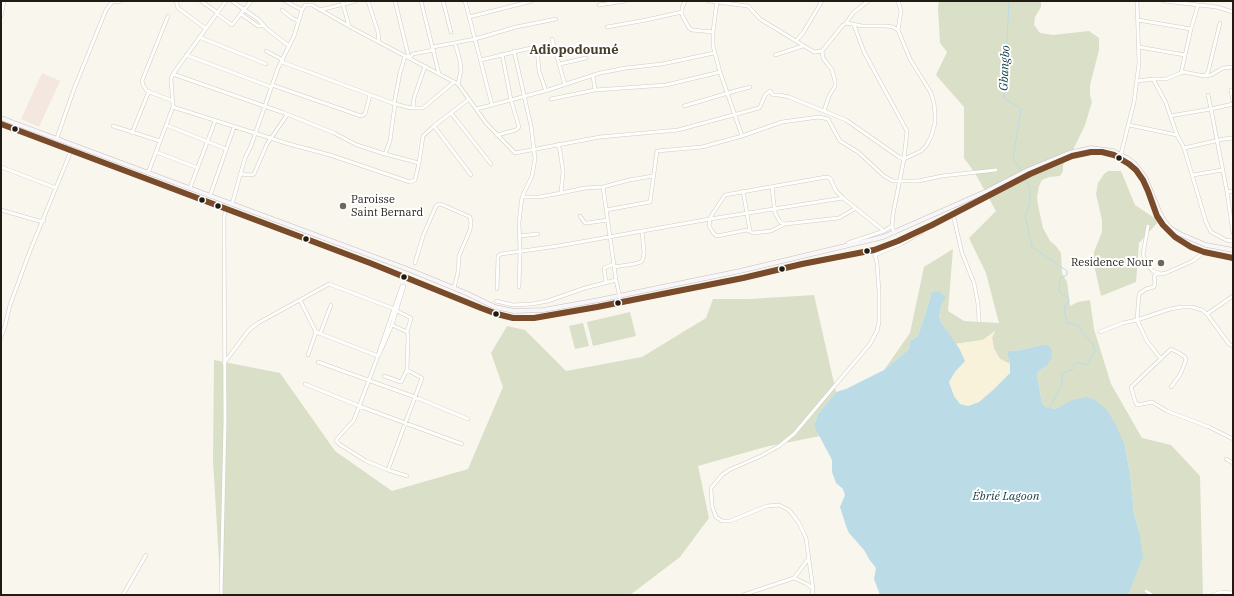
<!DOCTYPE html>
<meta charset="utf-8">
<style>
body{margin:0}
#map{position:relative;width:1234px;height:596px;overflow:hidden;background:#f9f6ee;font-family:"IBM Plex Serif",serif}
canvas{display:block}
.frame{position:absolute;inset:0;border:2px solid #201c13;pointer-events:none}
</style>
<div id="map">
<canvas width="1234" height="596"></canvas>
<div class="frame"></div>
</div>
<script>
const ctx = document.querySelector('canvas').getContext('2d');
ctx.lineJoin = 'round';
function fill(path, color) { ctx.fillStyle = color; ctx.fill(path, 'evenodd'); }
const poly = rows => new Path2D(rows.map(r => 'M' + r).join(''));
function stroke(path, color, width, dash) { ctx.strokeStyle = color; ctx.lineWidth = width; ctx.lineCap = dash ? 'butt' : 'round'; ctx.setLineDash(dash || []); ctx.stroke(path); }
function write(font, color, halo, rows, align = 'center') {
  ctx.font = font + ' "IBM Plex Serif",serif'; ctx.lineWidth = 4; ctx.setLineDash([]); ctx.textBaseline = 'middle'; ctx.strokeStyle = halo; ctx.fillStyle = color; for (const [text, x, y, turn = 0] of rows) {
    ctx.save(); ctx.translate(x, y); ctx.rotate((+turn || 0) * Math.PI / 180); ctx.textAlign = isNaN(turn) ? turn : align; if (halo) ctx.strokeText(text, 0, 0); ctx.fillText(text, 0, 0); ctx.restore();
  }
}
fill(poly([
 [42,73,60,81,39,127,21,119]
]), '#f3e7df');
fill(poly([
 [939,1,1041,1,1041,7,1035,17,1034,25,1040,33,1053,35,1089,31,1099,38,1099,50,1090,85,1090,95,1092,102,1085,125,1073,150,1063,165,1063,171,1060,176,1049,177,1042,180,1039,186,1037,197,1038,205,1043,228,1050,241,1056,246,1061,253,1062,273,1067,282,1070,306,1078,302,1090,300,1094,329,1111,384,1142,438,1171,445,1200,476,1203,595,1128,595,1130,588,1139,531,1134,513,1130,474,1125,446,1063,405,1055,409,1046,407,1042,403,1037,375,1038,372,1046,366,1041,345,1021,350,1009,351,1007,354,1010,364,1000,359,994,349,992,338,995,331,983,340,955,344,942,324,939,317,942,303,931,293,930,299,918,336,910,341,911,347,884,370,910,333,924,267,953,249,948,311,964,321,999,323,986,273,969,238,996,211,975,173,964,158,964,107,936,75,947,52,940,43,938,8],
 [1108,171,1121,171,1135,205,1159,221,1139,243,1136,282,1101,296,1094,265,1094,252,1102,232,1102,220,1096,194,1098,183,1104,174],
 [814,295,836,392,818,414,814,426,820,436,765,447,698,466,709,518,680,557,630,595,221,595,213,460,214,360,280,373,335,451,392,491,468,469,503,387,491,353,507,326,525,330,566,371,642,357,706,318,713,299,749,299],
 [630,312,636,336,593,346,587,322],
 [583,323,589,346,575,349,569,326]
]), '#dadfc7');
fill(poly([
 [995,331,992,338,994,349,1000,359,1010,364,1010,373,993,390,979,402,968,406,960,404,954,396,949,382,955,372,961,366,959,348,955,344,983,340]
]), '#f8f2da');
fill(poly([
 [938,291,946,297,942,303,939,317,942,324,959,348,965,361,955,372,949,382,954,396,960,404,968,406,979,402,993,390,1010,373,1010,364,1007,354,1009,351,1021,350,1041,345,1048,345,1052,350,1051,359,1046,366,1038,372,1037,375,1042,403,1046,407,1055,409,1072,400,1087,397,1095,400,1105,408,1115,423,1125,446,1130,474,1134,513,1139,531,1143,557,1128,595,880,595,874,579,876,568,869,559,864,550,849,533,846,526,840,507,845,495,843,489,836,483,832,472,832,460,814,426,818,414,836,392,846,389,884,370,910,348,910,341,918,336,930,299,931,293]
]), '#bbdce7');
stroke(poly([
 [1009,1,1004,98,1021,109,1013,159,1022,171],
 [1026,179,1030,189,1030,203,1025,216,1032,247,1067,271,1067,275,1060,278,1059,291,1061,294,1068,297,1069,301,1064,308,1067,323,1079,325,1081,331,1093,344,1095,351,1087,365,1076,362,1072,370,1062,373,1062,385,1049,408]
]), '#bbdce7', 1);
const minor = poly([
 [114,1,117,2,121,1],
 [176,1,178,8,205,28],
 [201,1,218,13],
 [232,1,259,20,267,29,289,46],
 [285,1,302,10],
 [342,1,349,26],
 [368,1,378,32,379,42],
 [395,1,409,58],
 [421,1,439,74],
 [443,1,451,32],
 [465,1,492,105,476,109],
 [685,1,682,8,682,15,689,28,692,30,713,32],
 [709,1,748,6,760,19,814,52,822,51,843,25,847,23,862,26,886,26,893,27,898,30],
 [717,1,713,32,713,46,720,72,742,136],
 [1163,1,1217,7,1233,12],
 [599,5,625,1],
 [282,10,292,18,298,21],
 [320,10,356,1],
 [217,14,232,25,251,1],
 [241,14,258,26,265,26],
 [1,16,4,1],
 [168,16,142,81,143,85,147,91,173,101],
 [469,17,532,1],
 [1138,20,1191,29],
 [847,22,853,13,868,1],
 [854,25,864,52,907,131,904,159,893,214,892,226,894,233],
 [607,27,646,20,682,12],
 [199,37,266,64],
 [552,39,565,85],
 [796,41,803,33,822,1],
 [455,43,460,61,461,70,458,84],
 [433,47,475,39,516,27,556,19],
 [1139,47,1185,55],
 [266,51,283,60],
 [514,51,531,126,535,159,532,176,522,197,521,205,519,222,520,251,519,287],
 [822,51,823,58,832,70,835,81,835,86,829,96,824,111],
 [186,55,271,87],
 [775,55,803,46],
 [409,58,413,54,434,50],
 [481,60,535,47,537,48,539,71,546,91],
 [560,64,586,58],
 [1181,73,1191,29,1198,5],
 [173,74,284,113,334,133,357,145,385,154,390,141,395,104,282,62],
 [593,76,595,90],
 [1205,76,1208,72,1220,23],
 [1153,79,1166,79,1183,72,1205,76,1211,75,1223,68,1233,67],
 [1137,81,1153,79,1166,103,1177,135,1184,148,1206,222,1211,232,1226,240,1233,241],
 [272,85,361,116,365,114,370,95],
 [1231,90,1233,101],
 [1208,95,1211,109,1233,104],
 [551,99,595,90,666,85,720,72],
 [394,104,400,73,405,56],
 [395,104,411,108,423,108,454,82],
 [492,105,548,90,600,73,626,68,662,64,714,53],
 [684,106,735,91,750,87],
 [173,107,289,144,330,155,410,182,415,180,419,163,423,136,434,126,469,99],
 [413,108,414,98,425,66],
 [451,113,491,164],
 [1170,116,1211,109,1227,192,1233,233],
 [166,125,226,149],
 [1129,125,1177,135],
 [113,126,160,141],
 [434,126,471,175],
 [132,133,149,91],
 [497,135,516,130,519,127,511,100,502,54],
 [57,138,74,89,106,10,113,1],
 [558,144,560,151,563,171,561,193],
 [1184,148,1224,139,1233,138],
 [156,152,198,168],
 [385,154,419,163],
 [1121,154,1134,102,1139,63,1137,1],
 [1,167,56,188],
 [148,173,173,107,171,79,173,74,226,1],
 [240,174,251,175,254,174,267,144,287,115],
 [1193,175,1222,170],
 [603,187,616,280,621,302],
 [772,187,775,213,780,222,785,224,839,218,856,208],
 [190,188,215,121],
 [743,191,750,231],
 [1227,192,1233,191],
 [210,196,234,127],
 [522,197,539,197,561,193,585,188,603,187,629,180,653,176],
 [232,204,245,158,251,146,278,68,294,36,302,10,305,5,312,5,354,29,458,84,486,123,515,153,600,137,678,130,759,108,760,107,765,95,770,91,773,95,779,95,789,97,846,120,899,157,904,159,921,151,926,146,931,137,935,123,935,114,934,103,931,93,910,59,898,30,901,11,898,1],
 [1,210,39,221,44,221],
 [606,210,650,202,657,151,702,147,742,136,782,122,819,117,828,119,840,141,858,152,884,176,893,181,918,181,942,176,996,170],
 [953,214,962,253,974,283,978,304,979,321],
 [580,216,585,223,587,223,608,220],
 [785,224,771,231,753,233,747,230,717,236,714,234,709,226,710,219,713,213,725,195,826,177,830,178,836,191,843,198,884,231],
 [1148,226,1143,254,1147,265,1153,271,1161,274,1166,273,1193,261,1204,252],
 [520,236,538,234],
 [848,243,884,231,892,226],
 [875,255,901,244,922,232],
 [415,263,423,236,436,206,439,204,443,205,470,217,471,223,470,230,459,256,458,272,454,288],
 [614,267,634,264,641,262,643,259,644,252,642,231],
 [1157,273,1154,277,1155,282,1154,287,1146,289,1139,294,1137,320,1147,341,1161,359],
 [606,282,604,268,614,264],
 [404,286,402,286,379,352,378,356,354,420,336,440,339,444,366,461,388,470,407,476],
 [497,289,498,256,501,254,558,246,710,219,843,198],
 [300,300,316,332,378,356],
 [496,301,513,305,532,304,548,301,585,288,616,280],
 [397,311,411,318,407,332],
 [1207,314,1233,296],
 [1100,332,1123,323,1137,320,1170,309,1182,307,1192,307,1202,310,1207,314,1229,344,1233,346],
 [320,334,331,305],
 [1,337,5,326,10,305,30,251,71,151],
 [308,355,316,332],
 [379,355,392,325,404,286],
 [318,362,415,397,468,419],
 [224,363,249,330,258,323,329,284,397,310],
 [384,376,401,382,407,370],
 [305,384,359,406,462,444],
 [1171,387,1180,375,1186,360,1185,357,1179,353,1171,349,1131,387,1135,401,1137,405,1152,402,1167,411,1209,427,1233,439],
 [1226,459,1233,463],
 [388,470,422,378,407,370,408,336,407,332,392,325],
 [794,578,807,584,813,589],
 [1146,591,1152,595],
 [123,595,146,555],
 [221,595,225,422,224,217,226,209],
 [743,595,794,578,809,558],
 [812,595,813,589,806,538,799,523,789,510,779,505,767,506,730,521,722,521,716,517,712,506,711,488,722,475,729,470,761,456,779,446,794,434,870,344,877,331,879,322,879,292,877,263,874,250],
 [1213,595,1221,592,1233,593]
]);
const major = poly([
 [1,118,410,270,466,293,495,307,514,311,543,310,599,300,740,271,883,237,987,191,1028,170,1069,153,1091,148,1113,151,1127,158,1134,163,1145,177,1159,211,1163,219,1170,228,1180,234,1206,245,1233,250],
 [1,124,370,263,481,308,497,314,513,318,534,318,597,307,743,278,802,264,874,250,898,241,932,225,1030,174,1072,156,1091,152,1102,152,1114,155,1129,164,1136,170,1143,180,1148,191,1157,216,1163,225,1175,237,1191,247,1204,252,1233,258]
]);
stroke(minor, '#cfccc4', 4);
stroke(major, '#c6c1c3', 5);
stroke(minor, '#fefefc', 3);
stroke(major, '#f8f6f8', 4);
stroke(poly([
 [1,124,370,263,481,308,497,314,513,318,534,318,597,307,743,278,802,264,874,250,898,241,932,225,1030,174,1072,156,1091,152,1102,152,1114,155,1129,164,1136,170,1143,180,1148,191,1157,216,1163,225,1175,237,1191,247,1204,252,1233,258]
]), '#7a4b2a', 6);
for (const [x, y, r, color] of [
 [15,129,3.5,"#201c13"],
 [1119,158,3.5,"#201c13"],
 [202,200,3.5,"#201c13"],
 [218,206,3.5,"#201c13"],
 [343,206,4,"#6c6860"],
 [306,239,3.5,"#201c13"],
 [867,251,3.5,"#201c13"],
 [1161,263,4,"#6c6860"],
 [782,269,3.5,"#201c13"],
 [404,277,3.5,"#201c13"],
 [618,303,3.5,"#201c13"],
 [496,314,3.5,"#201c13"]
]) { const dot = new Path2D(); dot.arc(x, y, r, 0, 2 * Math.PI); ctx.fillStyle = color; ctx.fill(dot); stroke(dot, '#fff', 1.5); }
write('11px', '#201c13', '#fff', [
 ["Paroisse",351,200],
 ["Saint Bernard",351,213],
 ["Residence Nour",1153,263,"right"]
], 'left');
write('italic 12px', '#0f3b49', '#fff', [
 ["Gbangbo",1005,68,-87],
 ["Ébrié Lagoon",1006,497]
]);
write('bold 13px', '#463e2b', '#fff', [
 ["Adiopodoumé",574,50]
]);
</script>
